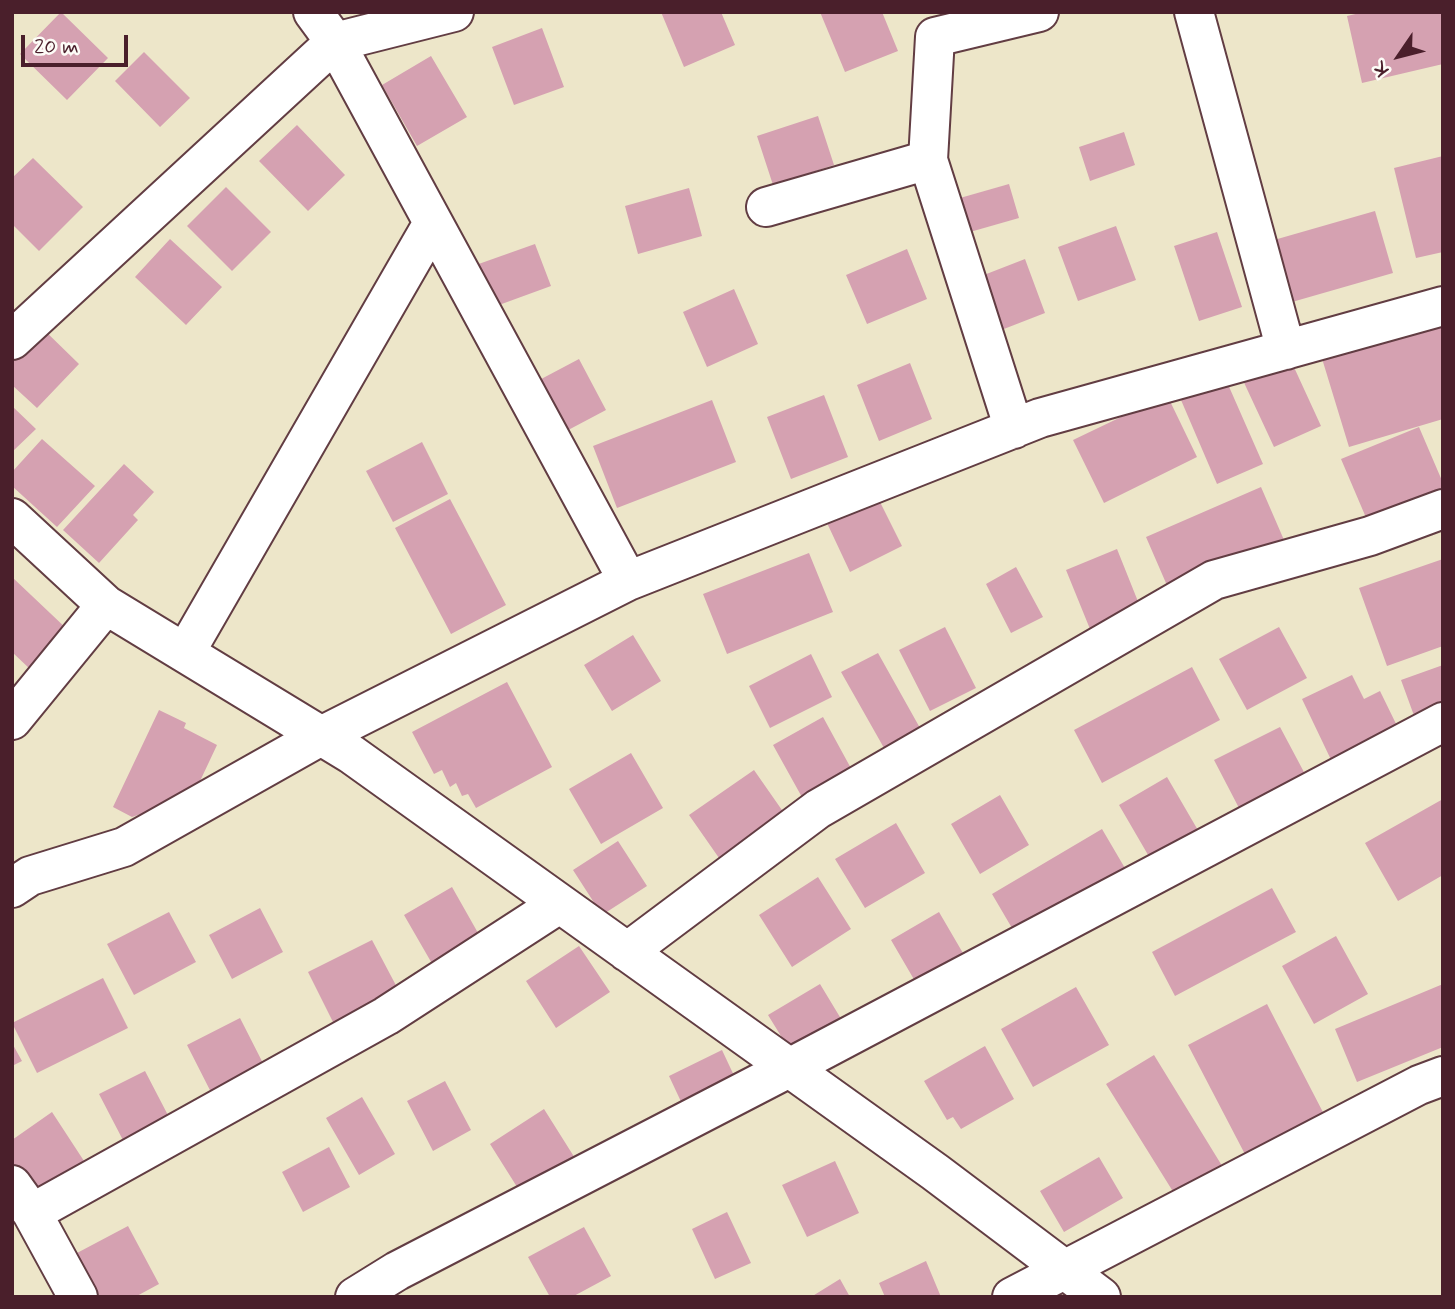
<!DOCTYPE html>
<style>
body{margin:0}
#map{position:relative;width:1455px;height:1309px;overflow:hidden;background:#ede6c9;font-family:Mynerve,sans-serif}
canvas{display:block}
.frame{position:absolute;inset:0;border:14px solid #4a1f2b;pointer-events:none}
.north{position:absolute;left:1364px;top:21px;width:70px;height:70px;-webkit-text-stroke:5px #fdfcf7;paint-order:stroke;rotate:235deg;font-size:19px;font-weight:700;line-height:28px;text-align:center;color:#4a1f2b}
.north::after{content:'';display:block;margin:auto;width:24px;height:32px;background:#4a1f2b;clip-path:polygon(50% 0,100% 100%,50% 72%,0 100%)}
.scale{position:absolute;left:21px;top:35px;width:107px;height:32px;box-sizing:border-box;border:4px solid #4a1f2b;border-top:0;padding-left:9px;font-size:21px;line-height:24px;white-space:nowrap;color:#4a1f2b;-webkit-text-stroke:5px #fdfcf7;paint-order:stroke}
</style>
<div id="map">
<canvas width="1455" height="1309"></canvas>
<div class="frame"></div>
<div class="north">K</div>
<div class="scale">20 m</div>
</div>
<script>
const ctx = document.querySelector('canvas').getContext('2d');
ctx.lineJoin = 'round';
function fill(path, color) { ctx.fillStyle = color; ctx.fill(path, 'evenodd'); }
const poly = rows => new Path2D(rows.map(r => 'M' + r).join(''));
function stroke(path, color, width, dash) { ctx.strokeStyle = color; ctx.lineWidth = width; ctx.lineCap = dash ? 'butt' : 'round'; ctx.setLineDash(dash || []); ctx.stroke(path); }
fill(poly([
 [61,12,108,58,67,100,20,54],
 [661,12,721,12,735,45,684,67],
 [820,12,882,12,898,51,845,72],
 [1364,12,1443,12,1443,64,1362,83,1347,16],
 [542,28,564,87,514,105,492,47],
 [144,52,190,98,160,127,115,81],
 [431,56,467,117,417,146,382,85],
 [818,116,834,165,773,185,757,136],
 [297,125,345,175,308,211,259,161],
 [1124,132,1135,165,1090,181,1079,147],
 [1443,156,1443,252,1416,258,1394,168],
 [33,158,83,207,39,251,12,224,12,178],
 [1009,184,1019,218,963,234,953,200],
 [226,187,271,232,232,271,187,226],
 [689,188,702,236,638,254,625,206],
 [1375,211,1393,273,1292,302,1274,240],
 [1116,226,1136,280,1078,301,1058,247],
 [1217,232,1242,307,1199,321,1174,246],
 [170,239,222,287,186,325,135,277],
 [535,244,551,286,488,309,473,266],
 [907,249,927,299,867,324,846,275],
 [1025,259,1045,313,991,334,971,280],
 [734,289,758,344,707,367,683,312],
 [1443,316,1443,419,1349,447,1320,352],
 [39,325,79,364,37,408,12,385,12,353],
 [1287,352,1321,426,1274,447,1240,374],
 [579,359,606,410,555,437,528,386],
 [910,363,932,419,879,441,857,385],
 [1223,373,1263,464,1217,484,1178,393],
 [824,395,848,457,791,479,767,417],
 [1167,395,1197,457,1104,503,1073,440],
 [712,400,736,462,617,508,593,446],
 [12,406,36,429,12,452],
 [1419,427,1443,483,1443,497,1370,527,1341,459],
 [42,439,95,486,57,527,12,486,12,472],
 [422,442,448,494,393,522,366,471],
 [124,464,154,492,133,515,138,520,99,563,63,530],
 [1261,487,1284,540,1169,590,1146,537],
 [878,498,902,546,850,572,827,523],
 [450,499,506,605,451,634,395,528],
 [1117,549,1141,609,1090,629,1066,570],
 [809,553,833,612,727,654,703,594],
 [1443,559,1443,646,1387,666,1359,588],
 [1016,567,1043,617,1011,633,986,584],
 [12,577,69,631,31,670,12,652],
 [945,627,976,688,930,711,899,650],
 [1279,627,1307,678,1247,710,1219,659],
 [633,635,661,681,612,711,584,665],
 [878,653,920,728,884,748,841,672],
 [811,654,832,697,770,728,749,686],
 [1443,665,1443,711,1416,721,1401,680],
 [1192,667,1220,720,1102,783,1074,730],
 [1352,675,1364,699,1380,691,1401,734,1334,766,1302,699],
 [507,682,552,767,476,808,468,794,462,796,456,783,450,787,442,770,434,774,412,732],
 [159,710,186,723,184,728,217,745,193,796,132,817,113,807],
 [823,717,853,772,803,799,773,745],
 [1280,727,1305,774,1239,808,1214,760],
 [631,753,663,808,601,844,569,789],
 [754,770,784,813,719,858,689,815],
 [1167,777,1199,832,1151,860,1119,805],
 [1000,795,1029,845,980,874,951,824],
 [1443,799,1443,875,1398,901,1365,843],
 [896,823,925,873,865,908,835,859],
 [1102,829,1129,875,1019,940,992,894],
 [618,841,647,886,602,915,573,870],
 [818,877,851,929,792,967,759,915],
 [452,887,482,940,434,967,404,915],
 [1272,888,1296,932,1175,996,1152,952],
 [260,908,283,952,232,979,209,935],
 [169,912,196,962,134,995,107,944],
 [939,912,967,960,919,988,891,940],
 [1336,936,1368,994,1314,1024,1282,966],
 [372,940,400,993,335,1026,308,972],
 [579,946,610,992,556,1028,526,981],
 [103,978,128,1028,37,1073,12,1023],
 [820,984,849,1032,797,1062,768,1015],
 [1443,984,1443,1047,1357,1082,1335,1029],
 [1076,987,1109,1045,1033,1087,1001,1029],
 [1267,1004,1327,1120,1248,1160,1188,1045],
 [240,1018,269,1075,216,1102,187,1045],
 [12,1043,22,1061,12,1066],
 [985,1046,1014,1099,961,1129,953,1117,947,1120,924,1081],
 [722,1050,737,1082,684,1108,669,1076],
 [1154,1055,1224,1169,1177,1198,1106,1084],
 [145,1071,171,1121,125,1144,99,1094],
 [445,1081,471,1130,433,1151,407,1101],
 [362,1097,395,1154,359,1175,326,1118],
 [544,1109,578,1163,524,1198,490,1144],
 [52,1112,84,1161,34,1196,12,1164,12,1140],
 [329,1147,350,1187,303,1212,282,1172],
 [1099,1157,1123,1198,1064,1232,1040,1191],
 [835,1161,859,1213,807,1237,782,1185],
 [727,1212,751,1263,715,1279,692,1229],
 [128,1226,159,1284,135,1297,100,1297,77,1253],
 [584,1227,611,1276,572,1297,550,1297,528,1257],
 [926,1261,941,1297,885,1297,879,1283],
 [840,1279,850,1297,811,1297]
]), '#d5a1b1');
const minor = poly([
 [313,12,335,42,628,581],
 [1194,12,1286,350],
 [766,207,928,160],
 [12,340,335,42,454,12],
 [1014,429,928,160,935,37,1039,12],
 [12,518,106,605,351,754,935,1172,1101,1297],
 [185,653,433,223],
 [12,720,106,605],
 [12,888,30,876,124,847,321,736,628,581,1040,418,1443,306],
 [627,952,818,809,1214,580,1370,536,1443,509],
 [12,1185,32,1213,78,1297],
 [32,1213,386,1016,559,904],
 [355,1297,397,1271,789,1068,1443,722],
 [1012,1297,1419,1085,1443,1076]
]);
stroke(minor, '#623d43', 42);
stroke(minor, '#fff', 38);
</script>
